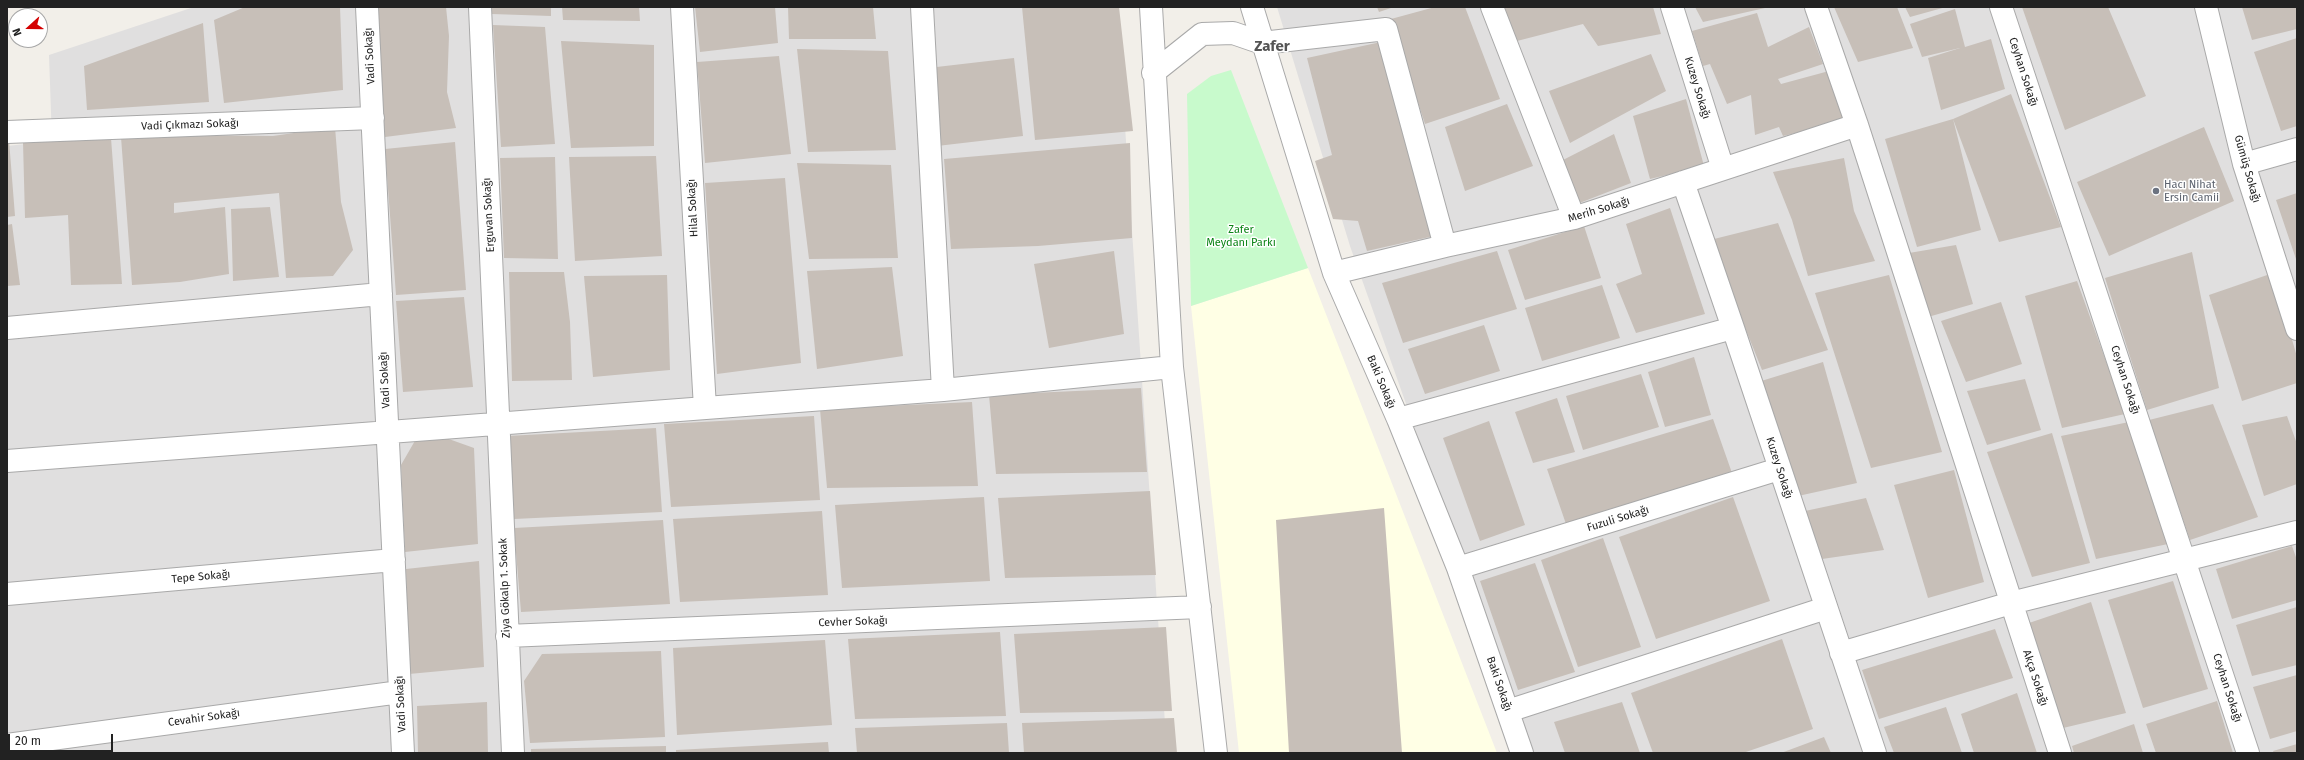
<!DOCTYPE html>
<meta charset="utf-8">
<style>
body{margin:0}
#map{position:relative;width:2304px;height:760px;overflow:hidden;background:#f2efe9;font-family:"Fira Sans",sans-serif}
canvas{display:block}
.frame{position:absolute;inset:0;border:8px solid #222;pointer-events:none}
.north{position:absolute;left:8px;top:8px;width:40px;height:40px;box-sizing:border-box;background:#fff;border:1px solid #a7a7a7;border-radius:50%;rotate:249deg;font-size:11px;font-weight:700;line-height:16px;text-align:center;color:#222}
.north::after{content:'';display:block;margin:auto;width:14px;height:18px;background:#d40000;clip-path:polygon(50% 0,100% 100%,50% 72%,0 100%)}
.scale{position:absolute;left:8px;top:734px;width:105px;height:18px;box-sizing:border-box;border:2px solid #222;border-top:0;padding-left:5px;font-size:12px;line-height:14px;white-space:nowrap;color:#222;-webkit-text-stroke:3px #fff;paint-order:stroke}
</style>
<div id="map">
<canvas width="2304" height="760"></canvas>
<div class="frame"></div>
<div class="north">N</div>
<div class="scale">20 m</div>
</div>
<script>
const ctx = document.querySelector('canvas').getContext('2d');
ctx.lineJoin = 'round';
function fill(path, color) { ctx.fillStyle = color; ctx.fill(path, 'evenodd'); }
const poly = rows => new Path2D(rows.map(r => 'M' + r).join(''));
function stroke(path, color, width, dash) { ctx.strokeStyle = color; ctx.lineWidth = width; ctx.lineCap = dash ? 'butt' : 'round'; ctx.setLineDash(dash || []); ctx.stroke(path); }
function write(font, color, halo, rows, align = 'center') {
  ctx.font = font + ' "Fira Sans",sans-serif'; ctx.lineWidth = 3; ctx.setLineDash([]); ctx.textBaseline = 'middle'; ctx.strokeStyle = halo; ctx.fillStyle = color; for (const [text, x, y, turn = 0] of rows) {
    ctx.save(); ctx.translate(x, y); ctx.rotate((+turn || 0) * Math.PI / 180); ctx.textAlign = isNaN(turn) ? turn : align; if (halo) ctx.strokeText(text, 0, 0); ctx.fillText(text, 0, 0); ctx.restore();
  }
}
fill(poly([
 [194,7,1117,7,1167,753,7,753,7,146,52,141,49,55],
 [1277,7,2297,7,2297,753,1530,753,1350,246]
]), '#e0dfdf');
fill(poly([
 [1308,268,1497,753,1239,753,1191,306]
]), '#ffffe5');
fill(poly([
 [1231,70,1308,268,1191,306,1187,94,1211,76]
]), '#c8facc');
fill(poly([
 [245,7,340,7,343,90,224,103,214,20],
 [375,7,446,7,449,36,447,92,456,128,385,137,379,99],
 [492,7,551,7,551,16,492,14],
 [562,7,639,7,640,21,563,20],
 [695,7,775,7,778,43,700,52],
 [788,7,873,7,876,39,789,39],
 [1022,7,1119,7,1133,131,1035,140],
 [1377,7,1394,7,1379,12],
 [1435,7,1465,7,1500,99,1425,124,1391,19],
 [1497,7,1653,7,1661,34,1598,46,1583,24,1517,41],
 [1695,7,1765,7,1765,8,1703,22],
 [1834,7,1897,7,1913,48,1858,62],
 [1905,7,1946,7,1910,17],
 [2022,7,2108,7,2146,96,2065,130],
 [2242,7,2297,7,2297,29,2252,40],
 [1955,9,1965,47,1991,39,2005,89,1941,110,1928,58,1960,48,1922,57,1910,24],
 [1757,13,1768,47,1809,27,1823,64,1778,79,1781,84,1829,71,1846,121,1783,136,1779,127,1755,135,1751,95,1727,104,1710,64,1703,66,1692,31],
 [203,23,209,102,87,110,84,66],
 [493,25,545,27,555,144,501,147],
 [2297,38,2297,126,2281,131,2254,52],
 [561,41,654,45,654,146,571,148],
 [1381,42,1434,236,1367,251,1358,221,1333,219,1315,161,1332,155,1307,58],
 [797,49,888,51,896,150,808,152],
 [1651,54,1666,91,1570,143,1549,91],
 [779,56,791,154,705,163,697,62],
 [1014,58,1023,136,937,146,928,68],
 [2011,94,2061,227,1999,242,1953,119,1981,230,1917,247,1885,139,1953,119],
 [1686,99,1704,166,1650,179,1633,116],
 [1507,104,1533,166,1465,191,1445,127],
 [335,127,341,202,353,250,333,276,286,278,279,193,174,203,174,213,225,207,229,274,180,282,132,285,121,137,169,135,273,136],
 [2204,127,2234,201,2109,256,2077,182],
 [1614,134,1631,183,1577,204,1563,160],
 [111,138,122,284,71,285,68,215,25,218,23,142],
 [7,140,9,140,15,216,7,217],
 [455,142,466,290,396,295,385,149],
 [1130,143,1132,238,1038,246,951,249,944,159],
 [656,156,662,256,575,261,569,157],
 [555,157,558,259,504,258,500,158],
 [1844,158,1854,211,1875,261,1808,276,1792,220,1773,172],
 [797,163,891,165,898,258,809,259],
 [785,178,801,363,717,374,705,183],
 [2297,193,2297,262,2276,200],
 [270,207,279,277,233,281,231,209],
 [1670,208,1705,314,1636,333,1616,284,1642,274,1626,224],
 [1778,223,1828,350,1762,370,1710,240],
 [12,224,20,285,7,286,7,225],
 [1584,226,1601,278,1525,300,1508,250],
 [1956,245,1973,304,1928,317,1909,253],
 [1114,251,1124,334,1049,348,1034,264],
 [1497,251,1517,309,1403,343,1382,283],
 [2192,252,2219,388,2147,410,2105,278],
 [892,267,903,356,817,369,807,271],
 [509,272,564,272,570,322,572,380,512,381],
 [2273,273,2297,357,2297,383,2242,401,2209,295],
 [667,275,670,370,593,377,584,276],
 [1889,275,1942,452,1871,468,1815,293],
 [2077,281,2125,414,2062,428,2025,296],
 [1602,285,1620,338,1542,361,1525,308],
 [464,297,473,387,403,392,396,301],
 [2001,302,2022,364,1966,382,1941,321],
 [1484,325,1500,371,1425,394,1408,349],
 [1694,357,1711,415,1665,427,1648,372],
 [1823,362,1857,483,1798,496,1758,382],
 [1641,374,1659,427,1583,450,1566,396],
 [2025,379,2041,430,1987,445,1967,391],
 [1141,388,1147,472,996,474,989,395],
 [1557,398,1575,452,1533,463,1515,412],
 [972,402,978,486,827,488,820,409],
 [2213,404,2258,517,2190,540,2149,420],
 [814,416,820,500,671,507,664,424],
 [2287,416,2297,444,2297,484,2264,496,2242,425],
 [1713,419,1732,473,1566,524,1547,469],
 [1489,421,1525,525,1480,541,1443,438],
 [2129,422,2168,544,2096,559,2061,436],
 [656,428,662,512,514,519,507,436],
 [2052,433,2090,563,2032,577,1987,452],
 [446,438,474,448,478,544,405,552,401,465,416,439],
 [1954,470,1984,582,1928,598,1894,485],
 [1150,491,1156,575,1005,578,998,498],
 [984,497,990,581,842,588,835,505],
 [1733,497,1770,601,1656,639,1619,537],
 [1866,498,1884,550,1822,559,1805,511],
 [1384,508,1402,753,1289,753,1276,520],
 [822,511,828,595,680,602,673,519],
 [663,520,670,604,521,612,514,528],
 [1603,538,1641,647,1578,667,1541,560],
 [2292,546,2297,560,2297,600,2232,619,2216,569],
 [479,561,484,667,409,674,406,569],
 [1535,563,1575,672,1518,690,1480,581],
 [2173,581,2208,689,2143,708,2108,600],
 [2091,602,2126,713,2063,728,2029,623],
 [2297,607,2297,665,2252,676,2236,625],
 [1166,627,1172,711,1020,713,1014,634],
 [1995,629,2013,678,1879,719,1862,670],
 [1000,632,1006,716,855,719,848,639],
 [1782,639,1813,729,1743,753,1653,753,1631,693],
 [825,640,832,725,677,735,673,648],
 [661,651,665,737,530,743,524,681,542,654],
 [2297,675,2297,731,2270,739,2253,687],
 [2017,693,2037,753,1974,753,1961,714],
 [2217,701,2233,753,2156,753,2146,724],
 [487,702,488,753,418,753,417,706],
 [1622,702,1640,753,1565,753,1554,722],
 [1946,707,1962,753,1894,753,1884,727],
 [1174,718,1177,753,1024,753,1022,723],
 [1007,723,1009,753,857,753,855,728],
 [2134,724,2143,753,2074,753,2072,746],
 [1824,737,1831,753,1781,753],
 [828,742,829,753,676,753,676,750],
 [2297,744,2297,753,2274,753,2273,751],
 [666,746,666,753,531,753,531,749]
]), '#c7bfb8');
const minor = poly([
 [367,7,403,753],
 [480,7,513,753],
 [682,7,705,408],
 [922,7,943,390],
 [1151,7,1172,367,1216,753],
 [1252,7,1334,273,1398,419,1458,568,1522,753],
 [1492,7,1574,218],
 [1672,7,1723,169],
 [1816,7,1857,125,2060,753],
 [2001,7,2248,753],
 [2206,7,2244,164,2297,329],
 [1153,73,1202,34,1233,33,1262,43,1386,29,1445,246],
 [7,132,373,118],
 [2244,164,2297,149],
 [1683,182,1733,328,1875,753],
 [1334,273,1445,246,1574,218,1857,125],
 [7,328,381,294],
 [1398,419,1733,328],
 [7,461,943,390,1172,367],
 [1458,568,1779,469],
 [7,594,394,560],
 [507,636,1200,607],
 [1841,653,2011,603,2297,532],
 [1508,711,1826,608],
 [7,745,400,692]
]);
stroke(minor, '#a9a9a9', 24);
stroke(minor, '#fff', 22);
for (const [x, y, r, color] of [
 [2156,191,4,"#6b7280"]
]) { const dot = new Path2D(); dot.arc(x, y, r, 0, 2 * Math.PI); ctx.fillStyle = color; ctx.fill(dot); stroke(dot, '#fff', 1.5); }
write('11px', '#222', '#fff', [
 ["Vadi Sokağı",370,56,-93],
 ["Ceyhan Sokağı",2023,72,72],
 ["Kuzey Sokağı",1697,88,73],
 ["Vadi Çıkmazı Sokağı",190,125,-2],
 ["Gümüş Sokağı",2247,169,74],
 ["Hilal Sokağı",693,208,-93],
 ["Merih Sokağı",1599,210,-17],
 ["Erguvan Sokağı",489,215,-93],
 ["Vadi Sokağı",385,380,-93],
 ["Ceyhan Sokağı",2125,380,72],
 ["Baki Sokağı",1381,382,67],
 ["Kuzey Sokağı",1779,468,72],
 ["Fuzuli Sokağı",1618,519,-17],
 ["Tepe Sokağı",201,577,-5],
 ["Ziya Gökalp 1. Sokak",505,588,-92],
 ["Cevher Sokağı",853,622,-2],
 ["Akça Sokağı",2035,678,72],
 ["Baki Sokağı",1499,684,71],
 ["Ceyhan Sokağı",2227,688,72],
 ["Vadi Sokağı",401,704,-93],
 ["Cevahir Sokağı",204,718,-8]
]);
write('11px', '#5b616d', '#fff', [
 ["Hacı Nihat",2164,185],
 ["Ersin Camii",2164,198]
], 'left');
write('11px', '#0c8416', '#fff', [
 ["Zafer",1241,230],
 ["Meydanı Parkı",1241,243]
]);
write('bold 15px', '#555', '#fff', [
 ["Zafer",1272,47]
]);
</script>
